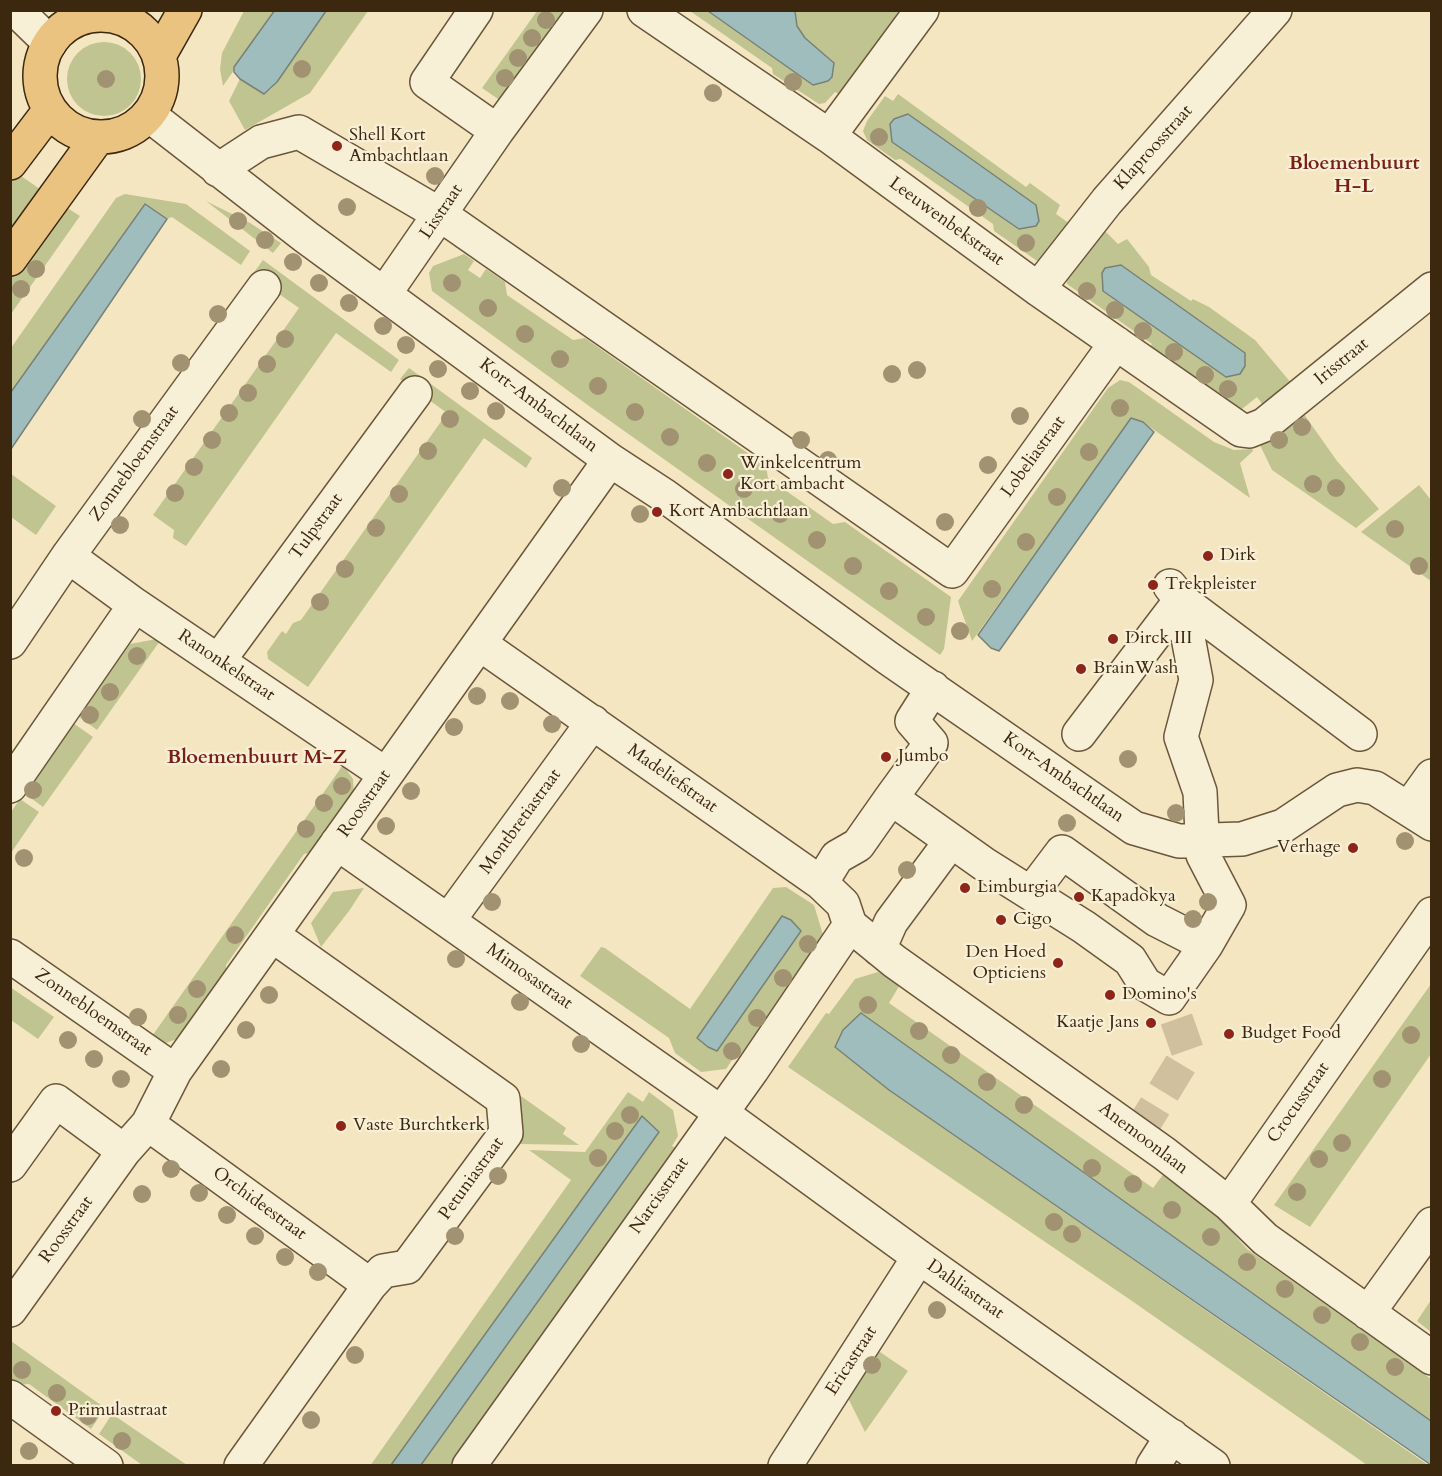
<!DOCTYPE html>
<style>
body{margin:0}
#map{position:relative;width:1442px;height:1476px;overflow:hidden;background:#f5e6c2;font-family:Cardo,serif}
canvas{display:block}
.frame{position:absolute;inset:0;border:12px solid #3c270f;pointer-events:none}
</style>
<div id="map">
<canvas width="1442" height="1476"></canvas>
<div class="frame"></div>
</div>
<script>
const ctx = document.querySelector('canvas').getContext('2d');
ctx.lineJoin = 'round';
function fill(path, color) { ctx.fillStyle = color; ctx.fill(path, 'evenodd'); }
const poly = rows => new Path2D(rows.map(r => 'M' + r).join(''));
function stroke(path, color, width, dash) { ctx.strokeStyle = color; ctx.lineWidth = width; ctx.lineCap = dash ? 'butt' : 'round'; ctx.setLineDash(dash || []); ctx.stroke(path); }
function write(font, color, halo, rows, align = 'center') {
  ctx.font = font + ' Cardo,serif'; ctx.lineWidth = 4.5; ctx.setLineDash([]); ctx.textBaseline = 'middle'; ctx.strokeStyle = halo; ctx.fillStyle = color; for (const [text, x, y, turn = 0] of rows) {
    ctx.save(); ctx.translate(x, y); ctx.rotate((+turn || 0) * Math.PI / 180); ctx.textAlign = isNaN(turn) ? turn : align; if (halo) ctx.strokeText(text, 0, 0); ctx.fillText(text, 0, 0); ctx.restore();
  }
}
fill(poly([
 [244,11,275,11,223,86,220,69,222,53],
 [326,11,368,11,310,93,245,130,229,101,240,79,264,94,272,88],
 [537,11,565,11,501,101,482,88],
 [690,11,708,11,813,85,834,63,805,38,797,26,795,11,899,11,839,94,835,92,825,103,819,104,773,74,772,68],
 '67 79a37 37 0 1 1 74 0a37 37 0 1 1-74 0Z',
 [898,94,1026,187,1030,183,1060,205,1056,214,1073,226,1040,263,994,231,993,224,901,159,895,160,867,140,863,131,867,121,885,96,893,101],
 [14,171,47,194,11,244,10,176],
 [125,194,186,204,250,251,241,265,172,217,167,219,144,204,11,392,11,348,116,198],
 [206,201,250,223,281,243,273,253],
 [61,204,80,216,11,314,11,275],
 [1105,231,1118,244,1127,239,1149,267,1151,275,1191,301,1193,299,1209,307,1255,340,1292,384,1266,409,1257,397,1237,413,1147,350,1152,344,1067,284,1066,277],
 [1121,265,1245,353,1245,366,1226,377,1103,291,1103,274],
 [464,254,474,261,468,270,480,278,486,269,505,282,507,295,573,340,585,338,766,466,768,478,833,524,845,522,951,597,944,649,940,655,589,406,432,291,429,273,433,266],
 [263,260,399,360,391,372,336,333,186,546,173,538,174,530,153,515,299,308,252,275],
 [409,368,532,458,526,468,484,438,308,687,268,659,267,652,282,631,286,634,293,623,301,620,447,413,400,379],
 [1120,380,1129,382,1214,442,1234,450,1252,449,1253,451,1240,463,1250,498,1143,422,1131,419,972,641,958,601,1108,388],
 [1301,410,1337,461,1379,509,1356,528,1272,470,1258,441],
 [11,474,56,506,36,535,11,517],
 [1419,485,1431,500,1431,581,1361,532],
 [162,638,97,730,79,717,130,644],
 [73,723,93,737,43,807,24,793],
 [343,765,353,779,354,795,315,852,304,854,226,965,226,972,185,1036,166,1043,150,1039],
 [20,799,39,812,11,853,11,812],
 [786,887,814,905,824,938,740,1058,735,1056,726,1069,701,1072,675,1053,669,1038,580,976,601,947,605,948,690,1009,773,888],
 [782,917,791,920,801,931,717,1051],
 [364,888,349,911,321,947,311,923,333,892],
 [878,972,901,983,889,1003,1153,1188,1165,1172,1216,1214,1247,1249,1431,1379,1431,1421,861,1013,843,1030,835,1047,889,1090,1428,1465,1367,1465,1132,1301,788,1067,826,1013,829,1014,855,979],
 [1431,984,1431,1054,1310,1227,1274,1205],
 [10,987,54,1017,38,1039,11,1020],
 [628,1092,643,1102,649,1092,673,1110,678,1136,672,1146,676,1148,450,1465,421,1465,659,1132,642,1117,391,1465,370,1466,571,1180,529,1150,585,1152],
 [518,1094,566,1128,563,1134,579,1145,521,1144,514,1140],
 [1431,1300,1431,1332,1417,1321],
 [11,1341,105,1408,91,1429,29,1384,17,1385,11,1382],
 [877,1350,908,1371,865,1432,848,1398],
 [112,1414,187,1465,142,1465,99,1434]
]), '#c0c490');
const water = poly([
 [275,10,326,11,277,82,264,94,240,79,234,72,234,67,275,10],
 [708,11,795,11,797,26,805,38,834,63,832,77,828,81,813,85,708,11],
 [908,114,1036,205,1039,221,1036,226,1019,229,892,142,890,124,894,119,908,114],
 [145,204,167,219,11,449,11,392,145,204],
 [1121,265,1245,353,1245,366,1240,374,1226,377,1103,291,1102,273,1105,268,1121,265],
 [1131,418,1143,422,1154,432,999,651,991,648,978,635,1131,418],
 [782,916,791,920,801,931,717,1051,708,1047,697,1038,782,916],
 [861,1013,1431,1421,1431,1465,889,1090,835,1047,843,1030,861,1013],
 [642,1116,659,1132,421,1465,391,1465,642,1116]
]);
fill(water, '#a0bdbd');
stroke(water, '#788177', 1.5);
stroke(poly([
 [1138,1134,1188,1052,1169,998]
]), '#d0c09e', 33, [33, 16]);
const minor = poly([
 [16,10,50,43],
 [476,10,427,82,497,131],
 [644,10,829,136,1038,289,1241,430,1249,431,1264,425,1432,289],
 [149,115,306,237,610,460,665,496,888,658,1134,828,1179,841,1242,839,1283,826,1337,790,1357,785,1375,788,1432,824],
 [829,136,922,10],
 [218,170,261,142,299,132,441,215,952,571,1116,343],
 [1038,289,1107,201,1275,10],
 [385,293,497,131,586,10],
 [68,556,135,605,385,774],
 [10,642,68,556,264,287],
 [480,644,821,883,843,904,850,925],
 [219,660,415,393],
 [933,688,912,721,931,743,891,798,984,864,1084,927,1130,960,1145,984,1169,998,1206,945,1229,905,1203,855,1200,792,1181,737,1196,680,1181,600,1170,586],
 [1079,734,1181,600,1360,734],
 [10,786,135,605],
 [1409,808,1432,776],
 [337,843,720,1112,919,1257,1213,1466],
 [821,883,837,857,858,845,891,798],
 [1031,893,1062,852,1157,920,1206,945],
 [448,921,593,722],
 [850,925,894,961,1165,1154,1229,1204,1265,1239,1432,1358],
 [879,949,891,922,951,841],
 [10,956,175,1071],
 [148,1124,370,1285],
 [10,1165,56,1101,124,1151],
 [1229,1204,1432,914],
 [10,1310,124,1151,148,1124,175,1071,610,460],
 [1368,1313,1432,1224],
 [10,1397,106,1466],
 [241,1466,370,1285,383,1271,407,1267,506,1133,503,1099,272,935],
 [469,1466,752,1070,850,925],
 [785,1466,919,1257],
 [1153,1466,1172,1436]
]);
const major = poly([
 '40 76a61 61 0 1 1 122 0a61 61 0 1 1-122 0Z',
 [159,56,185,10],
 [10,163,50,110],
 [10,259,98,137]
]);
stroke(minor, '#6a573c', 36);
stroke(major, '#3c270f', 36);
stroke(minor, '#f8efd7', 33);
stroke(major, '#eac381', 33);
ctx.fillStyle = '#a19271';
for (const [x, y] of [
 [546,20],
 [532,38],
 [518,58],
 [302,69],
 [505,78],
 [106,79],
 [793,82],
 [713,93],
 [879,137],
 [435,176],
 [347,207],
 [978,208],
 [238,221],
 [265,240],
 [1026,243],
 [293,262],
 [36,269],
 [319,283],
 [452,283],
 [21,289],
 [1087,291],
 [349,303],
 [488,308],
 [1115,310],
 [218,314],
 [383,326],
 [1143,331],
 [525,334],
 [285,339],
 [406,345],
 [1174,352],
 [560,359],
 [181,363],
 [267,364],
 [438,369],
 [917,370],
 [892,374],
 [1205,375],
 [598,386],
 [1228,389],
 [470,391],
 [248,393],
 [1120,408],
 [496,411],
 [635,412],
 [229,413],
 [1020,416],
 [142,419],
 [450,419],
 [1302,427],
 [670,437],
 [212,440],
 [801,440],
 [1279,440],
 [428,451],
 [1089,452],
 [828,460],
 [707,463],
 [988,465],
 [194,467],
 [1313,484],
 [562,488],
 [1336,488],
 [744,489],
 [175,493],
 [399,494],
 [1057,497],
 [640,514],
 [780,514],
 [945,522],
 [120,525],
 [376,528],
 [1395,529],
 [817,540],
 [1026,542],
 [853,566],
 [1419,566],
 [345,569],
 [992,589],
 [889,591],
 [320,602],
 [926,617],
 [960,631],
 [137,656],
 [110,692],
 [477,696],
 [510,701],
 [90,715],
 [552,724],
 [454,727],
 [1128,759],
 [342,786],
 [33,790],
 [411,791],
 [324,803],
 [1176,813],
 [1067,823],
 [386,826],
 [306,829],
 [1405,841],
 [24,858],
 [907,870],
 [492,902],
 [1208,902],
 [1193,919],
 [235,935],
 [808,944],
 [456,959],
 [783,978],
 [197,989],
 [269,995],
 [520,1002],
 [868,1005],
 [178,1015],
 [138,1017],
 [757,1018],
 [246,1030],
 [919,1031],
 [1411,1035],
 [68,1040],
 [581,1044],
 [732,1051],
 [951,1055],
 [94,1059],
 [221,1069],
 [121,1079],
 [1382,1079],
 [987,1082],
 [1024,1105],
 [630,1115],
 [615,1131],
 [1342,1143],
 [598,1158],
 [1319,1159],
 [1092,1168],
 [171,1169],
 [498,1176],
 [1133,1184],
 [1297,1192],
 [199,1193],
 [142,1194],
 [1172,1210],
 [227,1215],
 [1054,1222],
 [1072,1234],
 [255,1236],
 [455,1236],
 [1211,1237],
 [285,1257],
 [1247,1262],
 [318,1272],
 [1285,1289],
 [937,1310],
 [1322,1315],
 [1360,1342],
 [355,1355],
 [872,1365],
 [1395,1367],
 [22,1370],
 [57,1393],
 [88,1416],
 [311,1420],
 [122,1441],
 [29,1451]
]) { ctx.beginPath(); ctx.arc(x, y, 9, 0, 2 * Math.PI); ctx.fill(); }
for (const [x, y, r, color] of [
 [337,146,6,"#8f2418"],
 [728,474,6,"#8f2418"],
 [657,512,6,"#8f2418"],
 [1208,556,6,"#8f2418"],
 [1153,585,6,"#8f2418"],
 [1113,639,6,"#8f2418"],
 [1081,669,6,"#8f2418"],
 [886,757,6,"#8f2418"],
 [1353,848,6,"#8f2418"],
 [965,888,6,"#8f2418"],
 [1079,897,6,"#8f2418"],
 [1001,920,6,"#8f2418"],
 [1058,963,6,"#8f2418"],
 [1110,995,6,"#8f2418"],
 [1151,1023,6,"#8f2418"],
 [1229,1034,6,"#8f2418"],
 [341,1126,6,"#8f2418"],
 [56,1411,6,"#8f2418"]
]) { const dot = new Path2D(); dot.arc(x, y, r, 0, 2 * Math.PI); ctx.fillStyle = color; ctx.fill(dot); stroke(dot, '#f8efd7', 2); }
write('18px', '#3c270f', '#f8efd7', [
 ["Shell Kort",349,136],
 ["Ambachtlaan",349,157],
 ["Winkelcentrum",740,464],
 ["Kort ambacht",740,485],
 ["Kort Ambachtlaan",669,512],
 ["Dirk",1220,556],
 ["Trekpleister",1165,585],
 ["Dirck III",1125,639],
 ["BrainWash",1093,669],
 ["Jumbo",898,757],
 ["Verhage",1341,848,"right"],
 ["Limburgia",977,888],
 ["Kapadokya",1091,897],
 ["Cigo",1013,920],
 ["Den Hoed",1046,953,"right"],
 ["Opticiens",1046,974,"right"],
 ["Domino's",1122,995],
 ["Kaatje Jans",1139,1023,"right"],
 ["Budget Food",1241,1034],
 ["Vaste Burchtkerk",353,1126],
 ["Primulastraat",68,1411]
], 'left');
write('18px', '#3c270f', '#f8efd7', [
 ["Klaproosstraat",1154,148,-48],
 ["Lisstraat",442,212,-56],
 ["Leeuwenbekstraat",946,222,36],
 ["Irisstraat",1342,362,-39],
 ["Kort-Ambachtlaan",538,406,37],
 ["Lobeliastraat",1034,457,-54],
 ["Zonnebloemstraat",135,464,-54],
 ["Tulpstraat",317,527,-54],
 ["Ranonkelstraat",226,666,34],
 ["Kort-Ambachtlaan",1063,778,35],
 ["Madeliefstraat",672,779,35],
 ["Roosstraat",365,804,-55],
 ["Montbretiastraat",521,822,-54],
 ["Mimosastraat",529,977,35],
 ["Zonnebloemstraat",93,1013,35],
 ["Crocusstraat",1299,1103,-55],
 ["Anemoonlaan",1143,1139,37],
 ["Petuniastraat",472,1179,-54],
 ["Narcisstraat",660,1196,-55],
 ["Orchideestraat",259,1204,36],
 ["Roosstraat",67,1230,-54],
 ["Dahliastraat",965,1290,35],
 ["Ericastraat",852,1361,-57]
]);
write('bold 20px', '#7a1f14', '#f8efd7', [
 ["Bloemenbuurt",1354,164],
 ["H-L",1354,187],
 ["Bloemenbuurt M-Z",257,758]
]);
</script>
